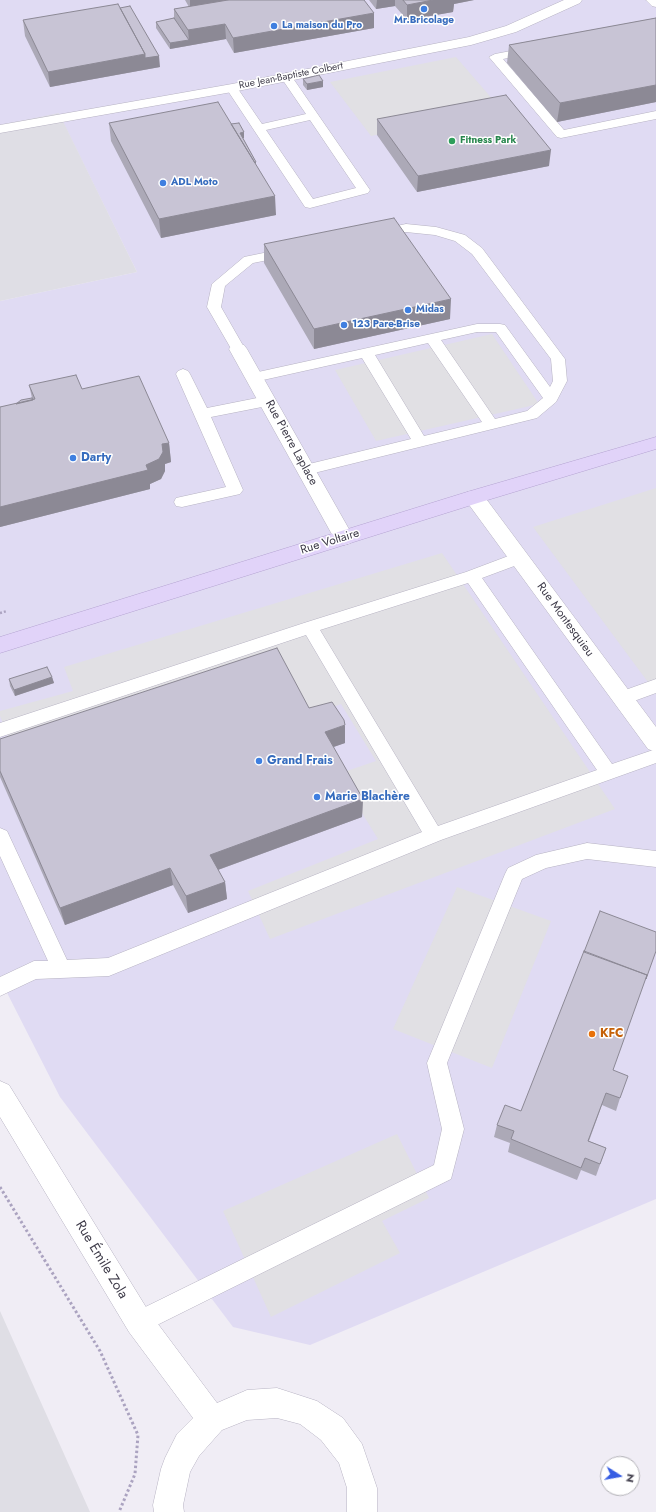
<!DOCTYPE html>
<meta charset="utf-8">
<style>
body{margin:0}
#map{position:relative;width:656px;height:1512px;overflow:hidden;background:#f0edf5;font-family:Jost,sans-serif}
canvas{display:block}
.north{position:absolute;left:600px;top:1456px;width:40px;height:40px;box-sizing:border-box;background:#fff;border:1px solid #b2b1b6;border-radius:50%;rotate:101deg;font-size:11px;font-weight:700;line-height:16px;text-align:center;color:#3e3b49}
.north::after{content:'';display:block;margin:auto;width:14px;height:18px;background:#365de3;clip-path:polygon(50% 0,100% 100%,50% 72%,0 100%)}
</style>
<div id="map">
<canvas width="656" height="1512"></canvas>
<div class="north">N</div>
</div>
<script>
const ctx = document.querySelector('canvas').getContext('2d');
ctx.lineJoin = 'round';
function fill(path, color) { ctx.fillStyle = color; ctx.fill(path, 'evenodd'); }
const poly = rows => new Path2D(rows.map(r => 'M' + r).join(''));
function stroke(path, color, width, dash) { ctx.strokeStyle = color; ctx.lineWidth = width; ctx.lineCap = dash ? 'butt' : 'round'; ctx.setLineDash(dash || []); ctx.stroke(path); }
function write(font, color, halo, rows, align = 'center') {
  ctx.font = font + ' Jost,sans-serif'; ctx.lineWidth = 3; ctx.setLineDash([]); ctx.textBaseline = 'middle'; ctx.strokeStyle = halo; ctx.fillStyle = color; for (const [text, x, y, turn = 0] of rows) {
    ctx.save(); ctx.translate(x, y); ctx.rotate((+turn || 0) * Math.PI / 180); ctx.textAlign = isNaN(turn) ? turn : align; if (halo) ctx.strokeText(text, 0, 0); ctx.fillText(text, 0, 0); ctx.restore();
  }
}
fill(poly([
 [0,0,656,0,656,1199,310,1345,233,1327,60,1097,0,979,0,301,137,272,59,114,0,125]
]), '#e0dbf3');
fill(poly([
 [59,113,137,272,0,301,0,125],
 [0,1311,90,1512,0,1512]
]), '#dfdee5');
fill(poly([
 [456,57,501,109,371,136,330,82],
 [492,334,539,404,376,441,335,370],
 [656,488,656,693,533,527],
 [442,553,615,809,270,939,248,891,378,839,338,774,376,761,341,704,305,718,15,754,0,716,0,711,73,691,64,667],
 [457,887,551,921,492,1068,393,1029],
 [397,1134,429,1198,382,1221,400,1253,271,1317,223,1211]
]), '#e1e0e4');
const lane = poly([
 [646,0,656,0,656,7,652,6,646,0],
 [532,47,536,48,538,50,536,52,503,59,564,130,656,111,656,119,561,138,557,137,489,57,495,54,532,47],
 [286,73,290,74,370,190,368,193,310,208,305,207,226,88,228,86,236,86,262,124,306,114,280,76,286,73],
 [310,120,356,188,313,199,266,130,310,120],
 [406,224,436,227,465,235,482,248,565,359,567,381,556,402,537,418,306,475,301,474,298,470,301,466,411,439,362,358,254,382,249,380,247,377,249,374,477,324,500,324,505,325,550,387,553,381,551,359,472,254,455,241,435,235,406,232,378,238,371,234,373,231,406,224],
 [477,332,496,332,543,398,527,411,495,419,441,340,477,332],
 [428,343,482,422,424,436,375,355,428,343],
 [288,248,293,249,295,252,293,255,253,263,225,286,221,307,245,349,243,352,238,353,233,352,207,307,212,284,244,257,288,248],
 [183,369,188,371,190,374,207,408,267,396,272,398,274,401,272,404,267,406,211,417,243,490,240,494,182,507,176,506,174,502,176,498,226,487,176,374,178,371,183,369],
 [519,552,525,554,527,558,525,562,482,578,612,764,656,749,656,763,441,840,109,976,36,979,0,996,0,977,34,961,48,961,0,856,0,828,7,831,67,960,108,958,422,832,306,635,0,737,0,723,304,623,466,572,519,552],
 [468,583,597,770,438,826,320,630,468,583],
 [656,679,656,693,623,705,617,703,614,698,617,693,656,679],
 [587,843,656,851,656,867,587,859,546,868,522,879,447,1063,464,1129,451,1179,147,1330,139,1334,131,1330,127,1322,131,1314,434,1165,442,1129,427,1063,505,874,508,868,536,855,587,843]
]);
const street = poly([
 [564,0,582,0,580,3,516,32,471,45,232,92,0,133,0,125,232,84,469,37,506,26,564,0],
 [238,344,244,345,247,349,354,538,351,543,344,545,337,543,334,538,229,349,232,345,238,344],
 [474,491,481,492,656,727,656,752,648,749,467,502,465,497,467,492,474,491],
 [0,1081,9,1085,149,1312,217,1403,247,1390,277,1388,317,1401,343,1418,362,1444,377,1488,377,1512,347,1512,347,1488,339,1463,321,1440,300,1424,277,1418,247,1420,222,1430,199,1456,190,1472,183,1505,184,1512,154,1512,153,1505,161,1469,165,1458,177,1434,193,1418,129,1332,0,1117,0,1081]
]);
const secondary = poly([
 [656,437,656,449,481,502,0,653,0,637,467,492,656,437]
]);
stroke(lane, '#b7b3c3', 1);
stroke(street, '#b7b3c3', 1);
stroke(secondary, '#b5a4d2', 1);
stroke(poly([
 [0,613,7,611]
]), '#aba3c0', 2.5, [2, 2]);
stroke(poly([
 [0,1187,100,1351,138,1435,135,1474,119,1512]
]), '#aba3c0', 3, [2.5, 2.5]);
fill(lane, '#fff');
fill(street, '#fff');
fill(secondary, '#e1d3f9');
fill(poly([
 [185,0,364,0,374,28,234,53,226,39,170,49,156,28,156,22,174,18,174,9,189,7],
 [369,0,474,0,454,4,453,12,407,20,395,6,376,9],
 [656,18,656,102,557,122,507,63,509,45],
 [23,20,160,67,50,87,25,36],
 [303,79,323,87,307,90,303,85],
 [377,119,549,166,417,192,377,135],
 [109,123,231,124,244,138,243,138,256,162,256,165,276,215,161,238,111,141],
 [264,244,450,319,314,349,264,263],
 [29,385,82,389,169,443,171,462,165,464,165,471,161,479,150,484,150,489,0,527,0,407,16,404,32,398],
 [52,677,54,683,15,696,10,686,9,679],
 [309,708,345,743,333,747,363,799,362,817,218,870,225,882,227,899,188,913,173,885,65,925,0,777,0,739],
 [613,1070,620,1098,616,1111,602,1105,589,1141,606,1148,596,1176,581,1170,577,1180,508,1152,510,1143,494,1137,497,1125,521,1111]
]), '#aca9b7');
fill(poly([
 [190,0,238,0,190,8],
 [377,0,395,0,395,6,376,9],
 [433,0,474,0,454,4,453,12,407,20,407,5],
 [374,13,374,28,234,53,233,38],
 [225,24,226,39,170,49,170,43,189,40,188,30],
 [145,54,159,56,160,67,50,87,48,72],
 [323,81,323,87,307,90,307,84],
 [656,85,656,102,557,122,560,103],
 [244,132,244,138,240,139,240,133],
 [551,150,549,166,417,192,418,176],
 [275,196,276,215,161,238,159,219],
 [451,299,450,319,314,349,314,329],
 [169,443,171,462,165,464,165,471,161,479,150,484,150,489,0,527,0,507,146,465,162,444],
 [52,677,54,683,15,696,14,690],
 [345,725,345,743,325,750,325,732],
 [363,799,362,817,212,872,210,855],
 [170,868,173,885,65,925,60,908],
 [225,882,227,899,188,913,186,896]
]), '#8c8995');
const building = poly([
 [228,0,364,0,374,13,233,38,225,24,188,30,174,9,228,0],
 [403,0,433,0,407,5,403,0],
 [118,4,145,54,48,72,23,20,118,4],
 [130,6,159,56,145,58,145,54,120,8,130,6],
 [174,18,189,40,170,43,156,22,174,18],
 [656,18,656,85,560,103,509,45,656,18],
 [319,75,323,81,307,84,303,79,319,75],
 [506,95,551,150,418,176,377,119,506,95],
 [218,102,275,196,159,219,109,123,218,102],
 [239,123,244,132,240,133,256,162,255,163,231,124,239,123],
 [394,218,451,299,314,329,264,244,394,218],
 [76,375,82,389,139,376,169,443,162,444,163,452,159,459,146,465,148,470,0,507,0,407,35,399,29,385,76,375],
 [32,398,33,400,16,404,21,400,32,398],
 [277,648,309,708,332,702,344,720,345,725,325,732,363,799,210,855,225,882,186,896,170,868,60,908,0,771,0,739,277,648],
 [47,667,52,677,14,690,9,679,47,667],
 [600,911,656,932,656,951,646,979,647,975,584,952,600,911],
 [584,951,647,975,613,1070,628,1076,620,1098,606,1093,588,1141,606,1148,600,1164,585,1158,581,1168,511,1139,514,1131,497,1125,505,1105,521,1111,584,951]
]);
fill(building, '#c8c4d5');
stroke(building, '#8c8995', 1);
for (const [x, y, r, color] of [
 [424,9,4,"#3f7fe0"],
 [274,26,4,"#3f7fe0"],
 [452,141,4,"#2e9e5b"],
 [163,183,4,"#3f7fe0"],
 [408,310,4,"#3f7fe0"],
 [344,325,4,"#3f7fe0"],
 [73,458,4,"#3f7fe0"],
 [259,761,4,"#3f7fe0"],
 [317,797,4,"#3f7fe0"],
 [592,1034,4,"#e8710a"]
]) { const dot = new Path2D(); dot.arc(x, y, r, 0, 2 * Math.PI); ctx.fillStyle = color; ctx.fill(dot); stroke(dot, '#fff', 1.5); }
write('bold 10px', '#366cbe', '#fff', [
 ["Mr.Bricolage",424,21,"center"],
 ["La maison du Pro",282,26],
 ["ADL Moto",171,183],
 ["Midas",416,310],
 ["123 Pare-Brise",352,325]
], 'left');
write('10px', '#3e3b49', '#fff', [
 ["Rue Jean-Baptiste Colbert",291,76,-11]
]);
write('bold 10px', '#27864d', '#fff', [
 ["Fitness Park",460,141]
], 'left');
write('12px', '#3e3b49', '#fff', [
 ["Rue Pierre Laplace",291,443,61],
 ["Rue Voltaire",330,542,-17],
 ["Rue Montesquieu",565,620,54]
]);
write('bold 12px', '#366cbe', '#fff', [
 ["Darty",81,458],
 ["Grand Frais",267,761],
 ["Marie Blachère",325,797]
], 'left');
write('bold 12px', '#c56008', '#fff', [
 ["KFC",600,1034]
], 'left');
write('14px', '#3e3b49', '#fff', [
 ["Rue Émile Zola",101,1260,59]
]);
</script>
